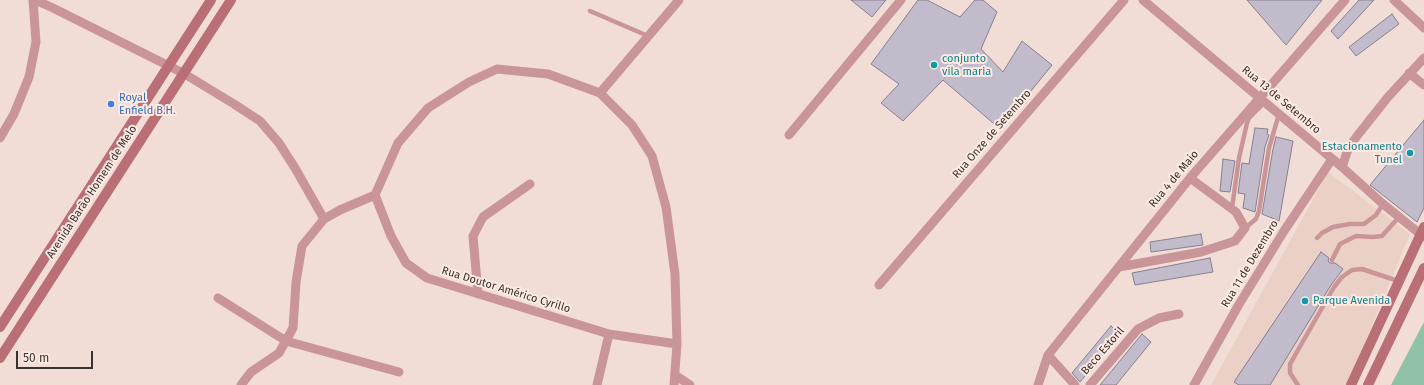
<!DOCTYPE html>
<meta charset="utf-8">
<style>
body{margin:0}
#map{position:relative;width:1424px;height:385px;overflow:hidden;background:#f1ddd6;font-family:"Fira Sans",sans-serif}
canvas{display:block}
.scale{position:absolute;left:16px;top:351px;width:77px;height:18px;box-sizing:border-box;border:2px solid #39322f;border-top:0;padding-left:5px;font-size:12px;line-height:14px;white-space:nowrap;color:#39322f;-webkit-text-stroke:3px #feeae3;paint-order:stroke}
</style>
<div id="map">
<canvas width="1424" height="385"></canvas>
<div class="scale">50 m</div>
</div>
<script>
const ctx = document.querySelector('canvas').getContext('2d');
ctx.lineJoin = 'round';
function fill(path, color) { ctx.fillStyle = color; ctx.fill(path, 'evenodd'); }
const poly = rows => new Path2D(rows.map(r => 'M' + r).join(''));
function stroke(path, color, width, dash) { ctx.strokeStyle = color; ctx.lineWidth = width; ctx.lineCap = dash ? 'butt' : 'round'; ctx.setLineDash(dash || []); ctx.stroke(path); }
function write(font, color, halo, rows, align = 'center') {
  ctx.font = font + ' "Fira Sans",sans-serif'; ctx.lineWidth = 4; ctx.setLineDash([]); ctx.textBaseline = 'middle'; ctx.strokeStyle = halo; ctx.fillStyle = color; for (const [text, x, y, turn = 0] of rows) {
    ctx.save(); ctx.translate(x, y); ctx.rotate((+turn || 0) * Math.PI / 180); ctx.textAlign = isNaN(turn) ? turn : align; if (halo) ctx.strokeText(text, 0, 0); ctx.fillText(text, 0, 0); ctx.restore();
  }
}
fill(poly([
 [1328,172,1410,234,1347,385,1211,385]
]), '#ead0c6');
fill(poly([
 [1424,322,1424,385,1391,385]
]), '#8fc2a6');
const building = poly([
 [851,0,886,0,872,17,851,0],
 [918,0,927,0,960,17,975,0,983,0,997,12,981,49,1003,72,1022,41,1052,65,1000,129,943,80,903,121,881,103,899,84,871,64,918,0],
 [1247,0,1322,0,1286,45,1247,0],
 [1359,0,1374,0,1338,39,1331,31,1359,0],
 [1392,14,1399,24,1356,56,1349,47,1392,14],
 [1424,120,1424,208,1417,222,1370,185,1424,120],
 [1255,128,1268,129,1267,134,1269,135,1265,147,1255,212,1243,208,1245,194,1238,193,1242,163,1249,164,1255,128],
 [1276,137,1293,141,1279,221,1262,214,1273,149,1276,137],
 [1223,159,1235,161,1230,192,1220,191,1223,159],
 [1201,234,1203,245,1151,252,1150,242,1201,234],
 [1321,252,1329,258,1328,261,1330,263,1335,263,1343,269,1331,285,1270,385,1239,385,1234,382,1321,252],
 [1210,258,1213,272,1135,285,1132,273,1210,258],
 [1111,326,1119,334,1080,382,1072,373,1111,326],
 [1142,334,1151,342,1116,385,1100,385,1142,334]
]);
fill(building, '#c1bbcb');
stroke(building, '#86808f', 1);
stroke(poly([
 [590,11,648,36],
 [1232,208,1239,158,1247,123,1249,118,1265,102],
 [1245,228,1256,219,1259,211,1269,148,1279,114],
 [1317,238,1322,233,1333,227,1350,224,1364,224,1376,215,1383,204],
 [1332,260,1340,244,1356,236,1373,237,1382,236,1399,217],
 [1298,385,1290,373,1290,364,1334,287,1342,277,1352,270,1362,269,1398,281]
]), '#ca9599', 4.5);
stroke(poly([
 [35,0,53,8,183,73,234,104,260,121,279,143,295,168,324,219],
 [1143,0,1342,167,1383,204,1424,237],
 [1394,0,1424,28],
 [1409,73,1424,85],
 [600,93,679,0],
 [789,135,901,0],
 [0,138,14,114,29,77,36,42,33,0],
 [1342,167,1348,149,1357,136,1388,97,1424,58],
 [375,195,391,236,406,263,427,278,609,334,677,344],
 [1119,267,1201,252,1235,241,1245,228,1236,212,1190,178],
 [879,285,1124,0],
 [478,294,473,236,483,217,530,184],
 [218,298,286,341,399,372],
 [1048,355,1075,385],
 [675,375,690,385],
 [241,385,251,372,279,353,293,328,296,282,302,246,324,219,340,210,375,195,398,143,428,108,469,82,497,69,548,74,600,93,632,125,652,156,666,207,675,274,677,344,674,385],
 [597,385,609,334],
 [1038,385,1048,355,1190,178,1345,0],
 [1090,385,1138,329,1159,318,1179,314],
 [1194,385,1238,306,1284,231,1332,159]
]), '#ca9599', 9);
stroke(poly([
 [0,327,211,0],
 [0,358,231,0],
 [1351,385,1424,227],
 [1368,385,1424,268]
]), '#ba6e76', 10);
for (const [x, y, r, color] of [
 [934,65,4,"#0f9aa8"],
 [111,104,4,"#3f7fe0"],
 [1410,153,4,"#0f9aa8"],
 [1305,301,4,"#0f9aa8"]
]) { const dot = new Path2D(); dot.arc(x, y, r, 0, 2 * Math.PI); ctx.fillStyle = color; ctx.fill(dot); stroke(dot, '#feeae3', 1.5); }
write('11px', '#0d838f', '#feeae3', [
 ["conjunto",942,59],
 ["vila maria",942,72],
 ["Estacionamento",1402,147,"right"],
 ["Tunel",1402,160,"right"],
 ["Parque Avenida",1313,301]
], 'left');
write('11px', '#366cbe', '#feeae3', [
 ["Royal",119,98],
 ["Enfield B.H.",119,111]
], 'left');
write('11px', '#39322f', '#feeae3', [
 ["Rua 13 de Setembro",1281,100,40],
 ["Rua Onze de Setembro",992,134,-49],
 ["Rua 4 de Maio",1174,179,-50],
 ["Avenida Barão Homem de Melo",92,192,-57],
 ["Rua 11 de Dezembro",1250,264,-59],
 ["Rua Doutor Américo Cyrillo",506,290,17],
 ["Beco Estoril",1103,351,-49]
]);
</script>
